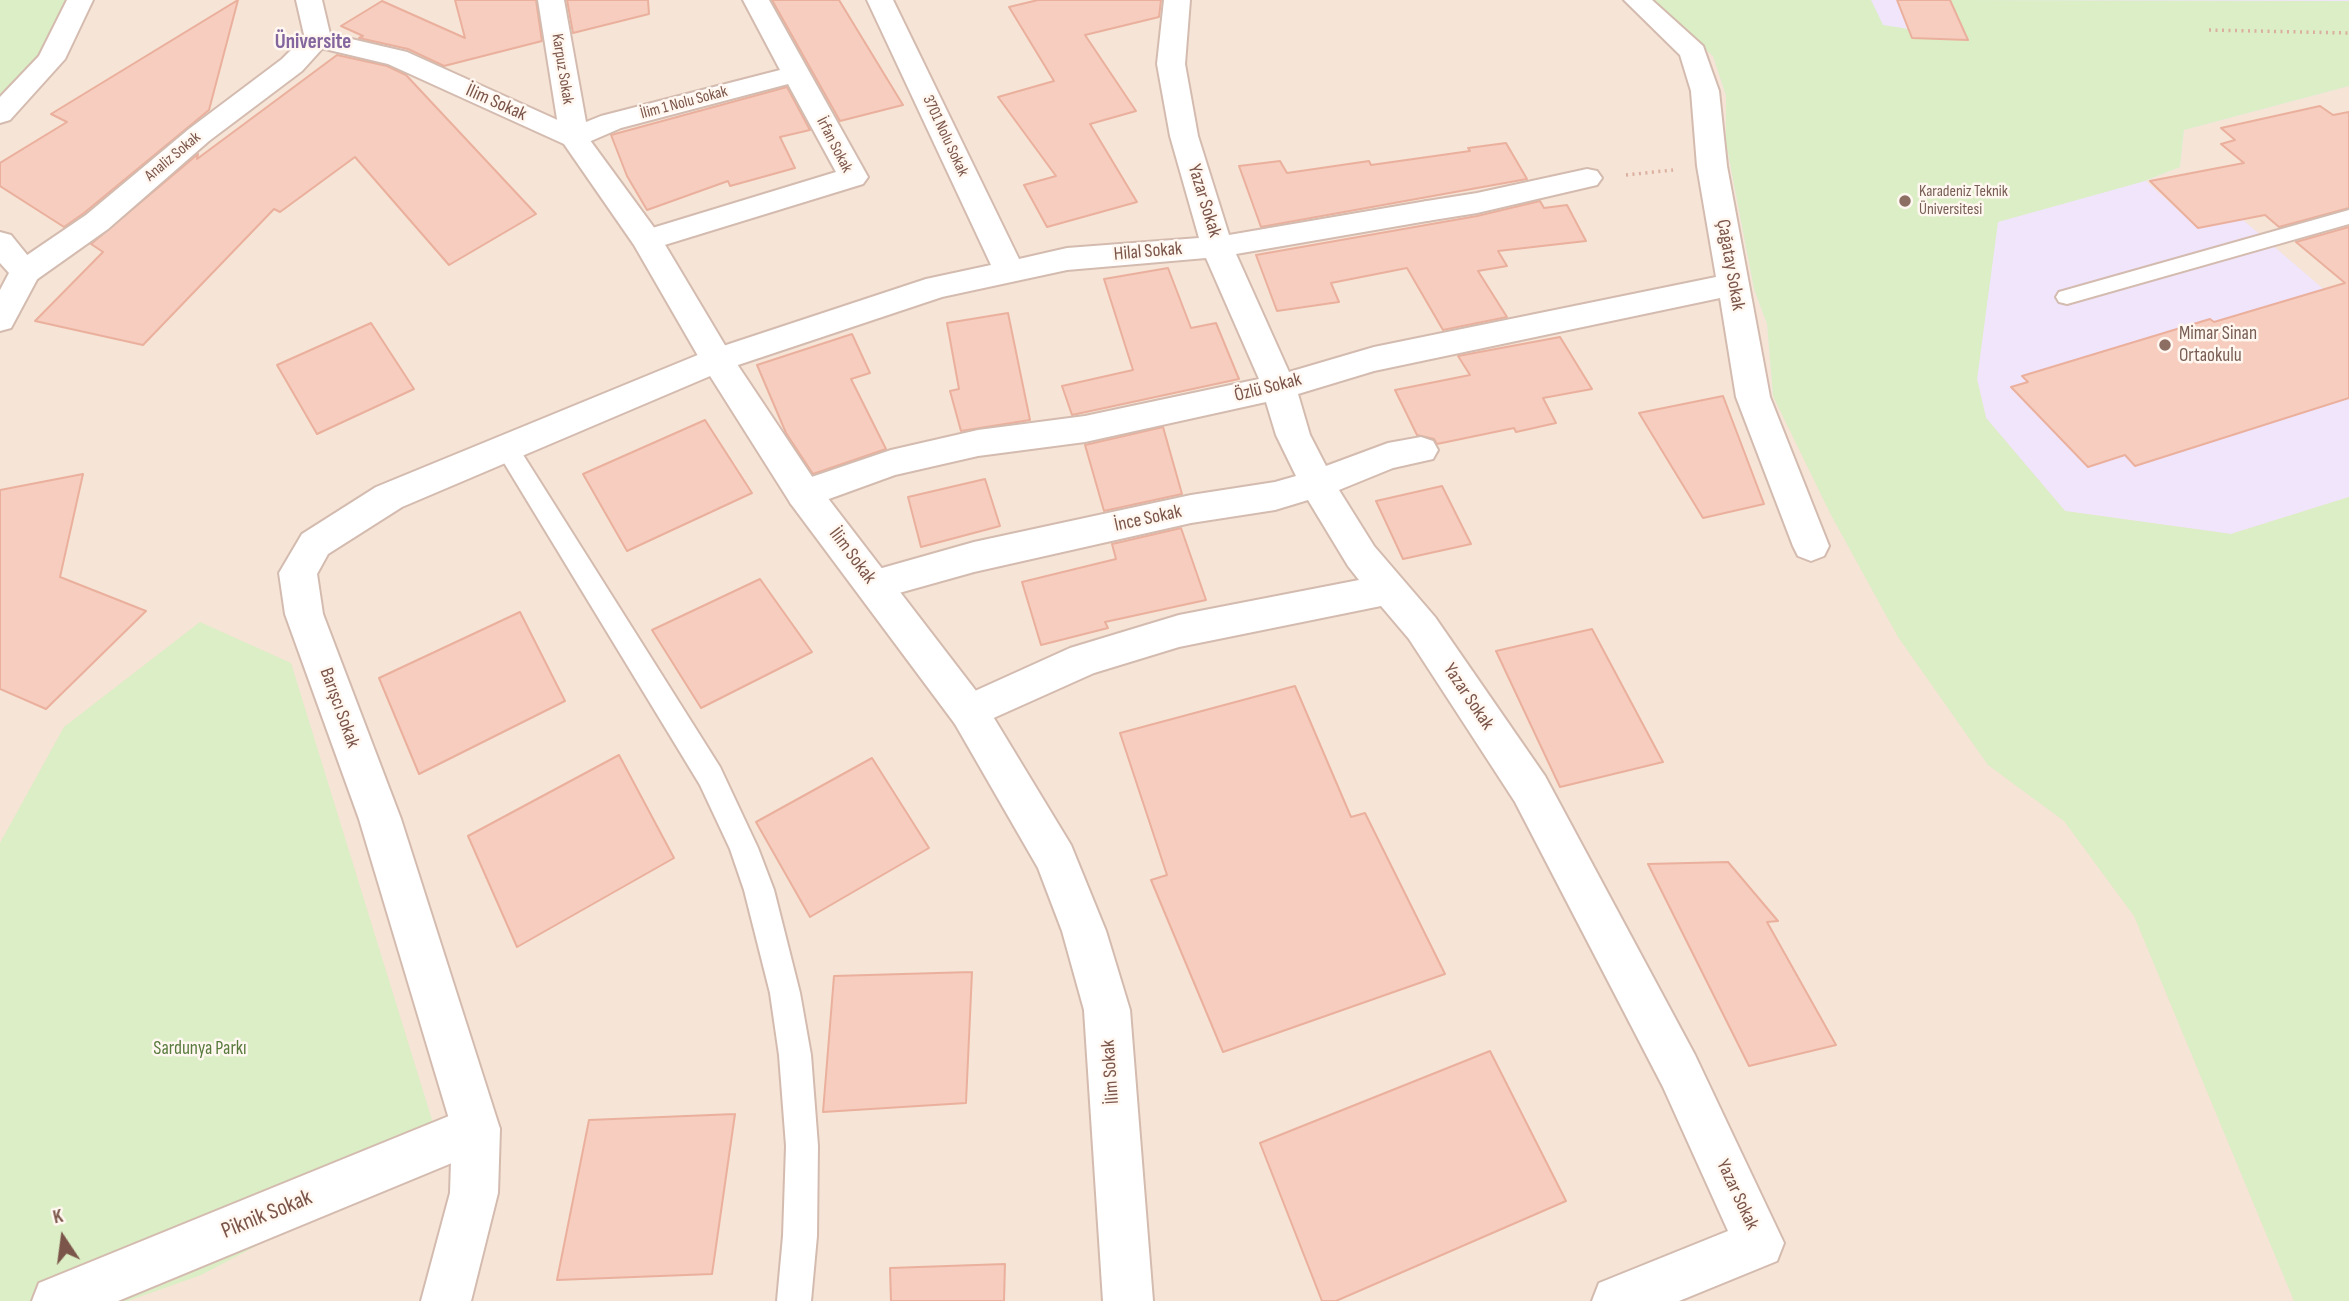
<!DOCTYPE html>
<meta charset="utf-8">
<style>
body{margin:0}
#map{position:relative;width:2349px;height:1301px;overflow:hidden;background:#fef3e8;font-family:"Sofia Sans Condensed",sans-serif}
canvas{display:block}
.north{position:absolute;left:28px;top:1203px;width:70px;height:70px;-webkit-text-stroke:5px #fff7f0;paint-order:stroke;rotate:347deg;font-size:19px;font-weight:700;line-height:28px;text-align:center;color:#7b5549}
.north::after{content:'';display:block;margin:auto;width:24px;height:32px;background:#7b5549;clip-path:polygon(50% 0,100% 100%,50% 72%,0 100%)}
</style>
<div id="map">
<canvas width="2349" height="1301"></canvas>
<div class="north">K</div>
</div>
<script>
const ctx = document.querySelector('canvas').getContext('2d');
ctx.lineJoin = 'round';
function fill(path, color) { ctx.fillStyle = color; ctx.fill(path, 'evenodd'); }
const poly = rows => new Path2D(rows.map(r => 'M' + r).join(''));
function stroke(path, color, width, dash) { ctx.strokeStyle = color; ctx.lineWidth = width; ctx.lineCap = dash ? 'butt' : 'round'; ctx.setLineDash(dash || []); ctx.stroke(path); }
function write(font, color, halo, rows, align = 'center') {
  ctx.font = font + ' "Sofia Sans Condensed",sans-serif'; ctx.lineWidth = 5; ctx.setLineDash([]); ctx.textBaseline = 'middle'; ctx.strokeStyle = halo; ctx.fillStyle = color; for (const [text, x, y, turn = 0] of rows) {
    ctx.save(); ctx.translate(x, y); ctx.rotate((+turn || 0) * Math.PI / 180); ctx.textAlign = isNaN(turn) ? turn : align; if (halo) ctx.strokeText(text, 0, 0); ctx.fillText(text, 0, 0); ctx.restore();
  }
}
fill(poly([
 [0,0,2349,0,2349,1301,0,1301]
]), '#f6e4d6');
fill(poly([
 [1650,0,2349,0,2349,86,2184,130,2180,167,2146,181,2198,228,2242,219,2349,311,2349,497,2231,534,2065,511,1986,418,1977,379,1997,223,1773,396,1767,324,1754,289,1726,143,1726,96,1713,56]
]), '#f0e5fb');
fill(poly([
 [0,0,88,0,0,122],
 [1650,0,1871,0,1883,25,1909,29,1912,38,1967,40,1950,0,2349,1,2349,86,2184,130,2180,167,2145,181,1998,222,1977,379,1986,418,2065,511,2231,534,2349,497,2349,1301,2294,1301,2134,916,2064,821,1988,765,1898,637,1831,515,1773,396,1767,324,1754,289,1726,143,1726,96,1713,56],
 [200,622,291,663,441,1149,201,1275,128,1301,0,1301,0,843,64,727]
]), '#dbeec5');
const building = poly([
 [238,0,209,110,84,213,64,227,0,186,0,163,67,122,51,114,238,0],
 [455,0,536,0,542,41,444,66,408,49,359,38,363,36,341,26,382,1,465,38,455,0],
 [567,0,648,0,649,14,573,33,567,0],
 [772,0,839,0,903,105,840,121,772,0],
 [1038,0,1161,0,1159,17,1085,35,1136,111,1090,124,1137,202,1047,227,1024,185,1056,176,998,97,1054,81,1009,7,1038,0],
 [1897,0,1950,0,1968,40,1912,38,1897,0],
 [337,55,387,66,406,75,536,214,449,265,355,157,280,212,274,209,143,345,35,321,103,252,91,244,198,154,197,159,337,55],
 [787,87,810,130,780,137,795,168,730,186,728,181,647,210,627,176,611,135,787,87],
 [2320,106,2333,115,2349,112,2349,208,2279,227,2265,215,2198,228,2150,181,2244,163,2221,144,2235,140,2221,128,2320,106],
 [1506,143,1527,179,1261,227,1239,166,1280,161,1287,173,1369,161,1371,165,1470,151,1468,148,1506,143],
 [1540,201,1544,208,1567,205,1586,241,1498,251,1507,266,1478,271,1507,317,1443,330,1407,268,1331,283,1339,302,1277,311,1256,255,1477,216,1540,201],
 [2349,227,2349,398,2135,466,2125,455,2088,467,2011,387,2028,382,2022,376,2210,319,2214,322,2345,283,2296,242,2349,227],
 [1168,268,1191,328,1216,323,1239,379,1072,415,1062,386,1133,370,1104,279,1168,268],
 [1008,313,1030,420,961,431,950,391,959,389,947,323,1008,313],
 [371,323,414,389,317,434,277,365,371,323],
 [852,334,870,373,851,379,886,449,813,474,786,433,757,365,852,334],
 [1560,337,1592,389,1543,398,1556,423,1516,432,1514,428,1437,444,1434,439,1417,435,1395,390,1470,375,1458,356,1560,337],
 [1723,396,1764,504,1703,518,1639,413,1723,396],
 [705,420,752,493,627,551,583,474,705,420],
 [1163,427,1182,494,1104,511,1085,445,1163,427],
 [83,474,60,577,146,611,46,709,0,689,0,490,83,474],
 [985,479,1000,526,921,547,908,497,985,479],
 [1442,486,1471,544,1403,559,1376,501,1442,486],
 [1181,528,1206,600,1105,622,1108,628,1041,645,1022,582,1116,559,1112,544,1181,528],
 [760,579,812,652,701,708,652,630,760,579],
 [520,612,565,701,419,774,379,678,520,612],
 [1592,629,1663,762,1560,787,1496,651,1592,629],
 [1295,686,1351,817,1365,813,1445,974,1223,1052,1151,880,1167,875,1120,733,1295,686],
 [619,755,674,858,517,947,468,836,619,755],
 [872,758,929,848,810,917,756,822,872,758],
 [1728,862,1778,921,1767,922,1836,1045,1749,1066,1648,864,1728,862],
 [972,972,966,1103,823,1112,834,976,972,972],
 [1490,1051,1566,1201,1336,1301,1322,1301,1260,1143,1490,1051],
 [735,1114,712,1274,557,1280,589,1120,735,1114],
 [1005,1264,1004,1301,891,1301,890,1268,1005,1264]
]);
fill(building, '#f6cdbe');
stroke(building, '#eab09d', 2);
const service = poly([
 [2349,210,2349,224,2067,304,2059,302,2056,297,2059,292,2349,210],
 [507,439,515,442,720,767,758,848,774,890,800,993,811,1055,818,1146,817,1236,811,1301,777,1301,783,1236,786,1146,779,1055,770,993,744,890,730,849,700,785,495,448,499,442,507,439]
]);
const pedestrian = poly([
 [1587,169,1597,171,1602,178,1597,185,1477,213,1427,221,1416,218,1412,211,1416,204,1427,201,1477,193,1587,169]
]);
const minor = poly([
 [67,0,93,0,65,59,10,120,0,123,0,97,39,56,67,0],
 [538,0,564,0,586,122,601,116,780,70,743,0,769,0,868,177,863,184,658,247,647,250,636,247,632,240,636,233,836,172,788,84,621,128,584,144,574,147,564,144,560,138,538,0],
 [867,0,893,0,1019,259,1067,248,1199,238,1170,136,1157,64,1164,0,1190,0,1185,64,1198,136,1229,235,1427,201,1438,204,1442,211,1438,218,1427,221,1236,254,1289,372,1374,347,1716,277,1697,166,1691,91,1680,55,1624,0,1652,0,1703,46,1719,91,1727,166,1770,397,1829,546,1824,556,1811,561,1798,556,1793,546,1736,397,1720,298,1374,371,1298,394,1310,435,1326,466,1388,443,1421,437,1433,441,1438,450,1433,459,1393,468,1339,490,1374,546,1435,617,1545,776,1695,1055,1784,1243,1777,1261,1679,1301,1592,1301,1599,1283,1728,1231,1663,1087,1515,802,1409,639,1381,606,1179,647,1094,673,969,729,955,724,949,712,955,700,1070,648,1179,615,1359,580,1348,566,1308,500,1275,510,1191,523,974,572,874,600,861,596,855,585,861,574,974,542,1191,495,1275,482,1296,476,1276,435,1266,402,1085,442,978,456,895,475,804,508,791,504,786,494,791,484,891,450,978,430,1085,416,1259,379,1206,258,1067,270,942,297,729,368,402,507,328,554,317,574,323,614,401,819,500,1129,498,1193,471,1301,421,1301,450,1193,452,1129,359,819,285,614,279,573,302,534,376,487,705,352,926,279,991,265,867,0],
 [318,31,328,33,331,39,302,71,209,141,108,229,36,280,25,283,14,280,9,272,14,264,86,215,189,129,282,59,308,33,318,31]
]);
const tertiary = poly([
 [296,0,322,0,330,34,407,52,584,132,658,233,729,352,817,484,983,700,1071,845,1106,931,1130,1010,1153,1301,1103,1301,1084,1010,1062,931,1038,868,955,724,791,504,705,368,634,245,564,144,388,64,308,45,305,39,296,0],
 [0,232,11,235,41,272,11,328,0,331,0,290,9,273,0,263,0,232],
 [476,1105,493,1112,500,1129,493,1146,118,1301,32,1301,39,1283,476,1105]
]);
stroke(service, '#d4bbaf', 4);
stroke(pedestrian, '#d4bbaf', 4);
stroke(minor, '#d4bbaf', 4);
stroke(tertiary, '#d4bbaf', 4);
stroke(poly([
 [2209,30,2349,33],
 [1626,175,1673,170]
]), '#dbafa0', 3.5, [2, 4.5]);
fill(service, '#fff');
fill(pedestrian, '#fff');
fill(minor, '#fff');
fill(tertiary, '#fff');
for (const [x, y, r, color] of [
 [1905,201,7,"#8d6e63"],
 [2165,345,7,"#8d6e63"]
]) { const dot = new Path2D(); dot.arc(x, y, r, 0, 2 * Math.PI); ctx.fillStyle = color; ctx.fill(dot); stroke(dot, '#fff7f0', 2.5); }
write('16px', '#7b5549', '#fff7f0', [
 ["Karpuz Sokak",562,69,81],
 ["İlim 1 Nolu Sokak",684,103,-15],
 ["3701 Nolu Sokak",945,136,65],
 ["İrfan Sokak",834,145,63],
 ["Analiz Sokak",173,157,-40]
]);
write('16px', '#785e54', '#fff7f0', [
 ["Karadeniz Teknik",1919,192],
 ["Üniversitesi",1919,210]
], 'left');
write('19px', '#7b5549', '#fff7f0', [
 ["İlim Sokak",496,103,24],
 ["Yazar Sokak",1204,201,73],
 ["Hilal Sokak",1148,252,-5],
 ["Çağatay Sokak",1730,265,80],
 ["Özlü Sokak",1268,388,-14],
 ["İnce Sokak",1148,519,-12],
 ["İlim Sokak",852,556,53],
 ["Yazar Sokak",1468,697,56],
 ["Barışcı Sokak",339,708,70],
 ["İlim Sokak",1111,1072,-94],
 ["Yazar Sokak",1737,1195,65]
]);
write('19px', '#785e54', '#fff7f0', [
 ["Mimar Sinan",2179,334],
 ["Ortaokulu",2179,356]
], 'left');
write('19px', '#587b3d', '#fff7f0', [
 ["Sardunya Parkı",200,1049]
]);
write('bold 21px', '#84659e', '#fff7f0', [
 ["Üniversite",313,43]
]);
write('23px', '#7b5549', '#fff7f0', [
 ["Piknik Sokak",267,1215,-22]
]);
</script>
